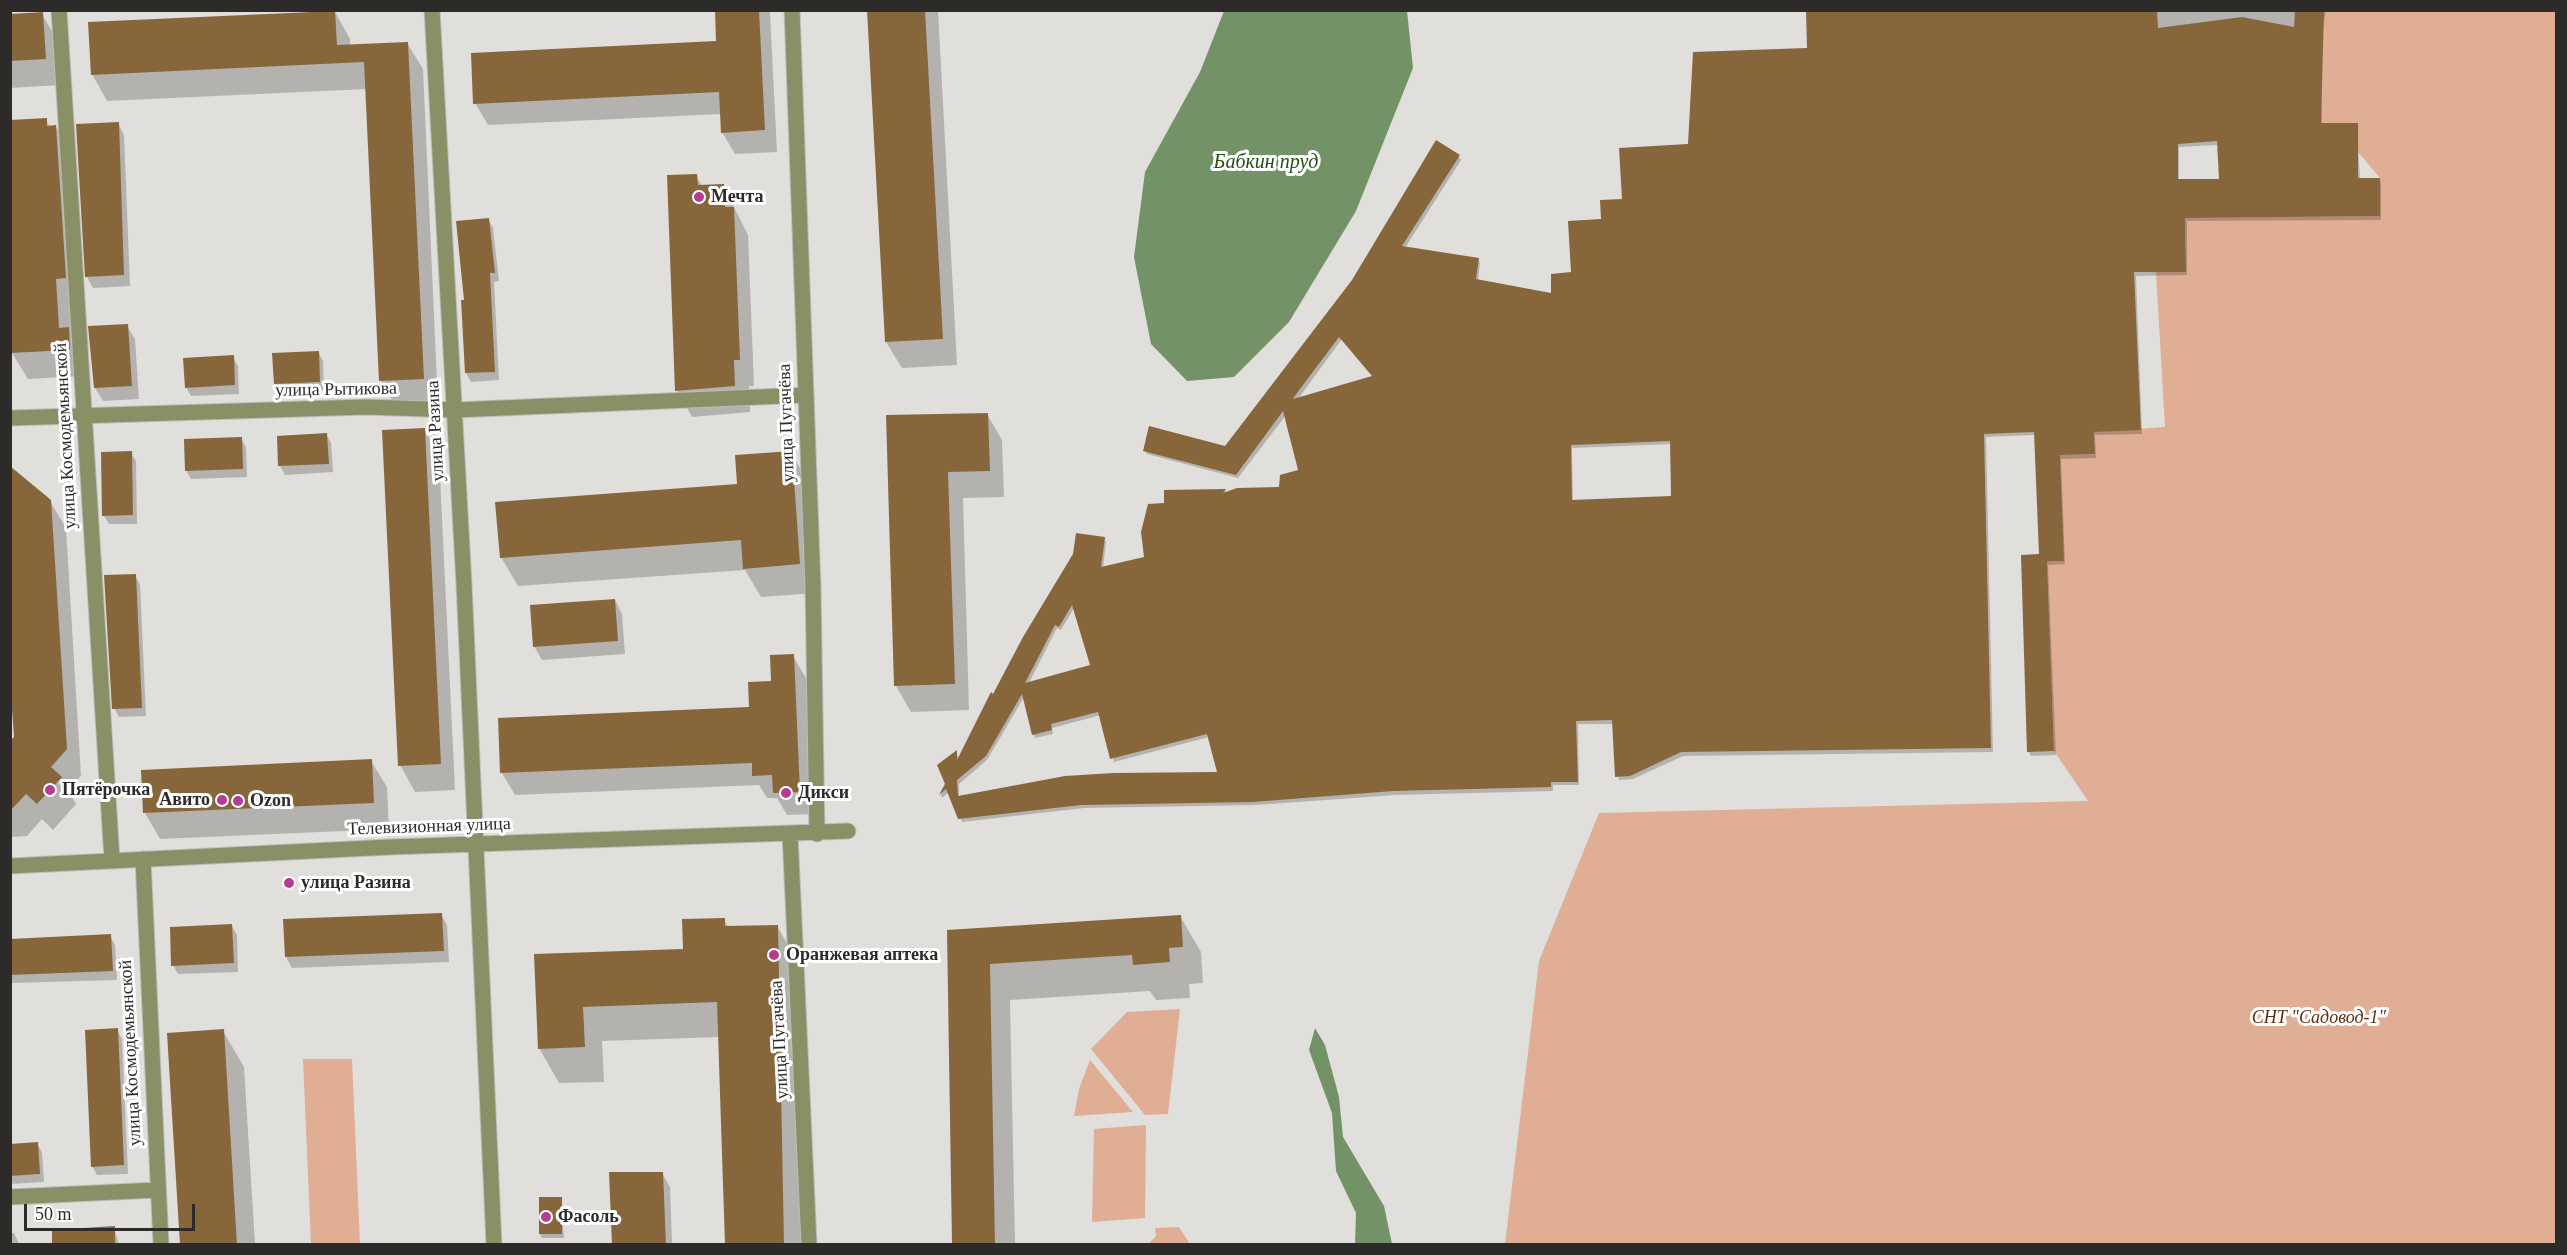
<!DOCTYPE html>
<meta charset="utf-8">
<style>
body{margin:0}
#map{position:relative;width:2567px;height:1255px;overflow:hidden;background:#e0dfdb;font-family:Georgia,serif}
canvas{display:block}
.frame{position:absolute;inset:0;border:12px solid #2c2b2a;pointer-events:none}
.scale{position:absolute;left:24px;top:1204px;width:171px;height:27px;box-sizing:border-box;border:3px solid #2c2b2a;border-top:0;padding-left:8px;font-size:18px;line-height:21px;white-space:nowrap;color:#2c2b2a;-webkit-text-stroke:4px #fff;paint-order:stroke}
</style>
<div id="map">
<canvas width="2567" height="1255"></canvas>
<div class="frame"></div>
<div class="scale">50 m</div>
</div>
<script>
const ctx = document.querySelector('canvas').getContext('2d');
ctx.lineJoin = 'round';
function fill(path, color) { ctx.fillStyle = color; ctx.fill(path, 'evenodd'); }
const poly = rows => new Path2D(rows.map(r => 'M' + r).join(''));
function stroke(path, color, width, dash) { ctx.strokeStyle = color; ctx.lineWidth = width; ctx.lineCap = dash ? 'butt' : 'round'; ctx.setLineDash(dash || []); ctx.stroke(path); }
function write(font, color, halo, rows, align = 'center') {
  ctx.font = font + ' Georgia,serif'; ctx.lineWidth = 6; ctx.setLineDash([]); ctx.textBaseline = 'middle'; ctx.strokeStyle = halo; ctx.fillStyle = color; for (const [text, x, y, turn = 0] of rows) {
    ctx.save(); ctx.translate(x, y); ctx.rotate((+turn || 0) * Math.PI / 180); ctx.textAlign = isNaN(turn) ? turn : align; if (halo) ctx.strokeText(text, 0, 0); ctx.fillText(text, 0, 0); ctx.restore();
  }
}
fill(poly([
 [2323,11,2556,11,2556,1244,1505,1244,1539,961,1599,813,2088,801,2054,751,2047,561,2063,561,2060,455,2095,454,2094,432,2165,427,2156,272,2186,272,2185,218,2380,216,2380,178,2358,152,2358,123,2321,123],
 [1180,1009,1168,1114,1145,1115,1091,1049,1127,1012],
 [303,1059,352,1059,360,1244,311,1244],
 [1090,1060,1133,1112,1074,1116,1079,1089],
 [1146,1125,1145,1218,1092,1222,1094,1129],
 [1179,1227,1190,1244,1148,1244,1156,1236,1155,1228]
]), '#dfae94');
fill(poly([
 [1224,11,1407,11,1413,68,1356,211,1289,322,1234,377,1187,381,1151,344,1134,257,1145,172,1200,72],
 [1315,1028,1325,1045,1339,1097,1343,1137,1384,1206,1392,1244,1355,1244,1356,1213,1336,1171,1332,1113,1309,1050]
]), '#739267');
fill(poly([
 [716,10,769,10,770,13,777,152,735,154,722,132,721,114,488,125,475,103,718,43],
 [868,10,938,10,957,365,902,368,886,342],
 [1807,10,2326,10,2322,33,2322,124,2357,125,2360,179,2379,179,2381,183,2381,220,2187,221,2187,275,2136,276,2142,434,2095,435,2096,458,2061,459,2065,564,2048,565,2056,755,2031,756,2029,752,2040,555,2035,435,1986,437,1993,752,1683,756,1633,779,1619,780,1613,724,1578,724,1579,785,1553,785,1553,791,1395,795,1256,805,1084,808,962,822,949,792,942,798,941,795,956,753,959,758,994,696,1104,538,1106,542,1103,569,1146,558,1166,505,1225,490,1227,493,1280,489,1299,471,1286,415,1238,478,1147,454,1145,450,1226,448,1458,156,1461,160,1405,248,1478,259,1480,263,1478,281,1552,294,1573,274,1603,221,1624,200,1809,49],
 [2219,145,2220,180,2179,180,2179,147],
 [1342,339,1373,377,1298,399],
 [1672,444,1673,498,1573,502,1572,448],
 [1074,608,1092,666,1029,683,1057,628,1061,630],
 [1024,697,1035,738,1053,734,1052,728,1101,715,1114,762,1209,737,1219,774,959,798,959,784,987,760],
 [335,12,350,39,350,46,407,43,423,69,438,405,396,407,381,381,367,89,107,101,92,74],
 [42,14,57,40,60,85,10,88,10,15],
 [46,120,50,127,56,127,71,153,85,376,28,379,12,353,10,319],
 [118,123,124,135,130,286,93,288,87,277],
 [696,176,702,186,723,185,748,235,754,386,749,386,750,412,692,417,677,390],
 [488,219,493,228,499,281,494,282,499,380,471,382,466,373,466,301],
 [127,326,135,339,139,399,103,401,95,388],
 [318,352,323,361,324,390,280,392,275,383],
 [233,357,238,366,239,394,191,396,186,387],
 [987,414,1002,440,1004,497,963,498,969,710,911,712,896,686,888,417],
 [424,429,439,455,455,790,415,792,400,765],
 [326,434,331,443,333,472,285,475,280,466,278,437],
 [241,438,246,447,247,477,191,479,186,470],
 [131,453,136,461,137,524,109,524,104,516],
 [791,453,808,481,816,593,761,597,745,570,518,586,501,557,738,485],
 [50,501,66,528,81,776,68,790,76,804,53,830,42,819,27,836,10,837,10,743,15,737],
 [135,576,140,584,146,716,119,717,114,708],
 [615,600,622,614,625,654,542,660,534,646],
 [793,656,806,678,812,814,787,815,777,798,767,798,759,785,515,795,502,773,751,709],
 [371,761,387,787,389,829,160,839,145,813],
 [441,914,447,925,449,962,292,968,286,957],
 [1180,916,1201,952,1203,983,1189,984,1190,998,1156,1000,1150,991,1010,1000,1015,1244,954,1244,949,931],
 [724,920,729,928,777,926,797,961,802,1244,727,1244,720,1037,602,1041,604,1082,559,1083,539,1048,536,956,685,951],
 [232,926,237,935,238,972,178,974,173,965],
 [110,936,115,945,117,980,10,983,10,940],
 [117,1030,122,1039,128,1174,97,1175,92,1166],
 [223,1031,244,1067,255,1244,182,1244],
 [37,1144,42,1152,44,1182,10,1184,10,1145],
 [662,1173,670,1187,672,1244,613,1244],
 [561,1199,564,1238,542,1238,540,1234],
 [114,1228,119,1244,70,1244],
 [10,1233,14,1233,19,1244,10,1244]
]), '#0003');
fill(poly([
 [715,10,759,10,765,130,721,133,719,92,473,104,471,53,716,41],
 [867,10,925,10,943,339,885,342],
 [1806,10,2157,10,2158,28,2242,17,2294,27,2295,10,2324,10,2321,123,2358,123,2358,178,2380,178,2380,216,2185,218,2186,272,2134,272,2141,430,2094,432,2095,454,2060,455,2064,561,2047,561,2054,751,2027,752,2021,555,2039,554,2034,432,1984,434,1991,748,1681,752,1630,776,1615,777,1612,720,1576,721,1578,782,1551,782,1551,787,1393,791,1253,802,1081,805,958,819,946,789,939,795,945,784,937,765,957,750,957,760,991,692,993,694,1023,637,1073,554,1076,533,1105,537,1101,567,1144,557,1141,532,1148,504,1164,503,1164,490,1226,489,1223,493,1237,488,1279,487,1280,475,1298,470,1283,411,1236,475,1143,451,1149,426,1225,446,1352,280,1436,140,1460,155,1402,246,1479,258,1476,279,1551,293,1551,274,1571,272,1568,221,1601,219,1600,200,1622,199,1619,148,1688,144,1693,52,1807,48],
 [2217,141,2219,179,2178,179,2178,144],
 [1339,337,1372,376,1293,399,1294,397],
 [1670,441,1671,496,1572,500,1571,445],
 [1072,605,1090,665,1025,683,1055,625,1059,627],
 [1022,694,1032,735,1052,730,1051,724,1098,712,1110,759,1207,734,1217,772,1113,773,1065,776,958,796,957,780,986,756],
 [335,11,337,45,408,42,424,379,379,381,364,62,91,75,88,22],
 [43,12,46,59,10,61,10,14],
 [47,118,47,126,56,125,66,278,56,279,59,328,69,327,70,350,10,353,10,120],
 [119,122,124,275,85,277,76,124],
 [697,174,698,185,724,184,725,207,734,207,740,360,734,360,735,386,675,391,667,175],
 [489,218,495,273,490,273,495,372,465,373,461,300,464,300,456,221],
 [128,324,132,386,94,388,88,326],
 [319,351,320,382,274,384,272,353],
 [234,355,235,385,185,388,183,358],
 [988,413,990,471,948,472,955,684,894,686,886,415],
 [425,428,441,764,398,766,382,430],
 [327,433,329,464,278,466,277,436],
 [242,437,243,469,185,471,184,439],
 [132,451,133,515,102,516,101,452],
 [792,451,800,564,743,569,741,540,500,558,495,502,737,484,735,455],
 [10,466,51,500,67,749,51,767,62,777,37,804,26,794,10,811,10,741,14,737,10,683],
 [136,574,142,708,112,709,104,575],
 [615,599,618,641,533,647,530,605],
 [794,654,800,792,773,793,772,775,752,776,752,763,500,773,498,718,749,707,748,682,771,681,770,655],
 [372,759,374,803,143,813,141,770],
 [442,913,444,951,285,957,283,919],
 [1181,915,1183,947,1169,948,1170,962,1133,965,1132,955,990,964,995,1245,952,1245,947,930],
 [725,918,725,926,778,925,784,1245,725,1245,717,1002,583,1007,585,1047,538,1049,534,954,683,949,682,919],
 [232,924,234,963,171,966,170,927],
 [111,934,113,971,10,975,10,939],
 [118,1028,124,1165,91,1167,85,1030],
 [224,1029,237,1245,180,1245,167,1033],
 [38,1142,40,1174,10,1176,10,1144],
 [609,1172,663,1172,666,1245,612,1245],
 [539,1197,562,1197,562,1234,539,1234],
 [115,1226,115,1245,52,1245,52,1230]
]), '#87663c');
const minor = poly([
 [59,10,112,860],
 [432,10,464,584,494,1244],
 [792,10,813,587,817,834],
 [10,418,366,407,455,410,806,395],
 [790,834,809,1244],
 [143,859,161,1244],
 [10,866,391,847,848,831],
 [10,1197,157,1190]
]);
stroke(minor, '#bcbbb8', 17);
stroke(minor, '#899066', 15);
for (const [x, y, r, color] of [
 [699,197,6,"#b53c90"],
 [50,790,6,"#b53c90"],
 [786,793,6,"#b53c90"],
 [222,800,6,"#b53c90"],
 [238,801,6,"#b53c90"],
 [289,883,6,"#b53c90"],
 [774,955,6,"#b53c90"],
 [546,1217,6,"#b53c90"]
]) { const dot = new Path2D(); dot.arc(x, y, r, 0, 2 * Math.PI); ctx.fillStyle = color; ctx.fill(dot); stroke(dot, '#fff', 2); }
write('bold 18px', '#2c2b2a', '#fff', [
 ["Мечта",711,197],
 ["Пятёрочка",62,790],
 ["Дикси",798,793],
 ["Авито",210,800,"right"],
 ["Ozon",250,801],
 ["улица Разина",301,883],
 ["Оранжевая аптека",786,955],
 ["Фасоль",558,1217]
], 'left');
write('18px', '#2c2b2a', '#fff', [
 ["улица Рытикова",336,390,-1],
 ["улица Пугачёва",787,423,-92],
 ["улица Разина",436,431,-93],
 ["улица Космодемьянской",66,436,-93],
 ["Телевизионная улица",429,827,-2],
 ["улица Пугачёва",780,1040,-93],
 ["улица Космодемьянской",131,1053,-93]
]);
write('italic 18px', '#5e2e10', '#fff', [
 ["СНТ \"Садовод-1\"",2319,1018]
]);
write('italic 20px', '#254f11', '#fff', [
 ["Бабкин пруд",1266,163]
]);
</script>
